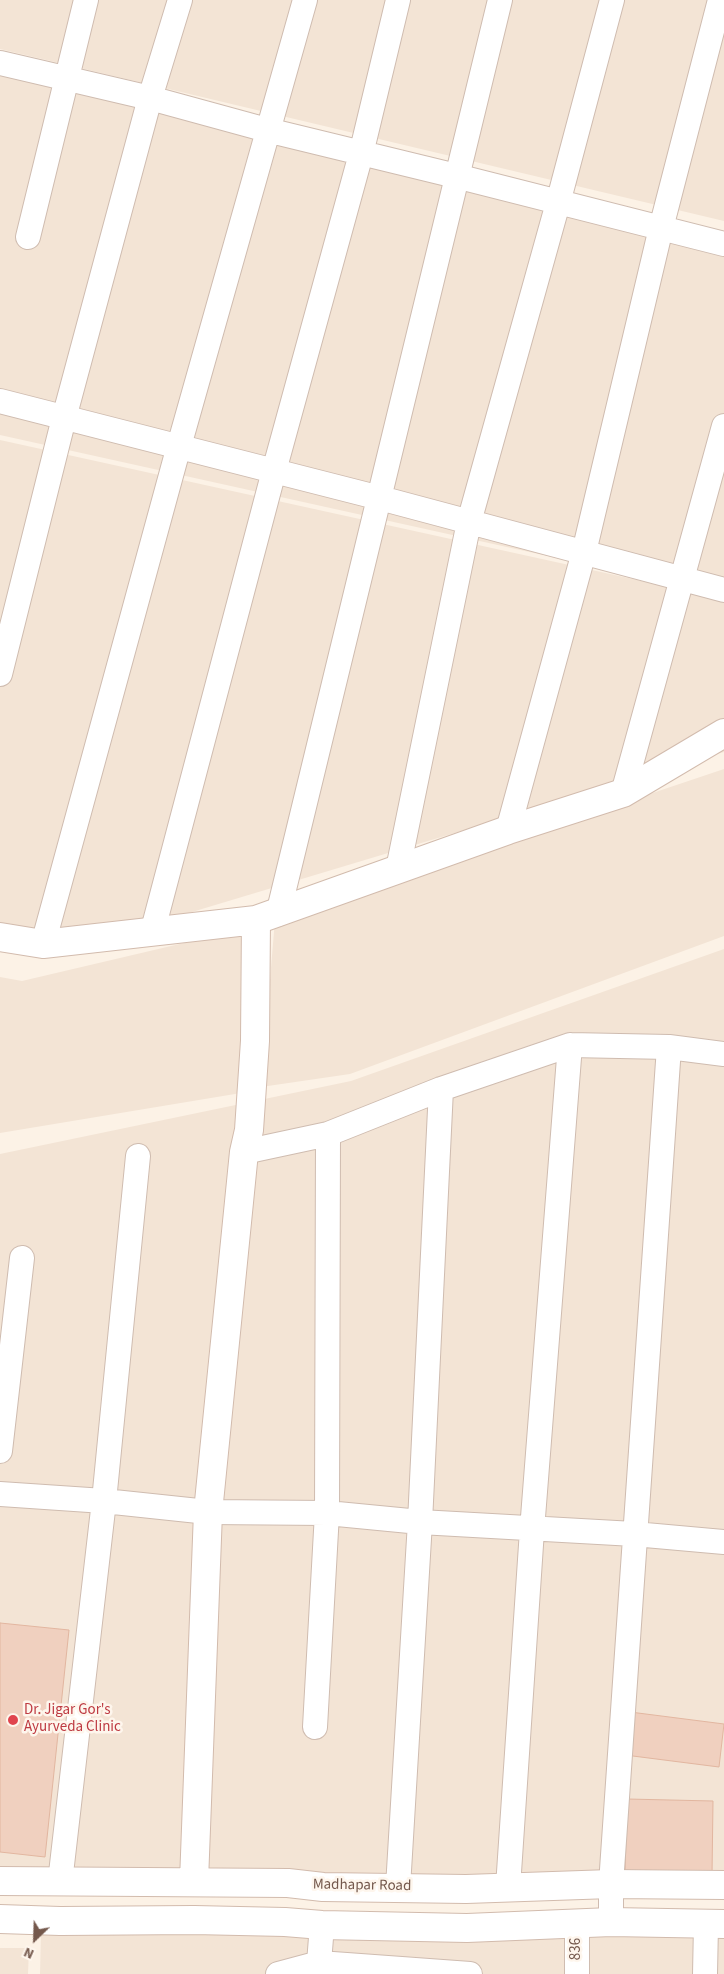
<!DOCTYPE html>
<style>
body{margin:0}
#map{position:relative;width:724px;height:1974px;overflow:hidden;background:#fcf2e6;font-family:"Source Sans 3",sans-serif}
canvas{display:block}
.north{position:absolute;left:10px;top:1914px;width:50px;height:50px;-webkit-text-stroke:4px #fef6ed;paint-order:stroke;rotate:204deg;font-size:14px;font-weight:700;line-height:20px;text-align:center;color:#74584c}
.north::after{content:'';display:block;margin:auto;width:18px;height:22px;background:#74584c;clip-path:polygon(50% 0,100% 100%,50% 72%,0 100%)}
</style>
<div id="map">
<canvas width="724" height="1974"></canvas>
<div class="north">N</div>
</div>
<script>
const ctx = document.querySelector('canvas').getContext('2d');
ctx.lineJoin = 'round';
function fill(path, color) { ctx.fillStyle = color; ctx.fill(path, 'evenodd'); }
const poly = rows => new Path2D(rows.map(r => 'M' + r).join(''));
function stroke(path, color, width, dash) { ctx.strokeStyle = color; ctx.lineWidth = width; ctx.lineCap = dash ? 'butt' : 'round'; ctx.setLineDash(dash || []); ctx.stroke(path); }
function write(font, color, halo, rows, align = 'center') {
  ctx.font = font + ' "Source Sans 3",sans-serif'; ctx.lineWidth = 5; ctx.setLineDash([]); ctx.textBaseline = 'middle'; ctx.strokeStyle = halo; ctx.fillStyle = color; for (const [text, x, y, turn = 0] of rows) {
    ctx.save(); ctx.translate(x, y); ctx.rotate((+turn || 0) * Math.PI / 180); ctx.textAlign = isNaN(turn) ? turn : align; if (halo) ctx.strokeText(text, 0, 0); ctx.fillText(text, 0, 0); ctx.restore();
  }
}
fill(poly([
 [0,0,724,0,724,221,0,49],
 [0,70,724,238,724,595,0,435],
 [0,440,724,599,724,752,39,958,0,949],
 [724,769,724,936,350,1074,261,1087,275,920],
 [269,923,247,1092,0,1133,0,977,22,981],
 [724,949,724,1899,0,1888,0,1154,351,1081],
 [724,1930,724,1974,40,1974,41,1934,583,1935],
 [0,1948,29,1948,28,1974,0,1974]
]), '#f3e4d5');
const building = poly([
 [0,1623,69,1630,45,1857,0,1852,0,1623],
 [630,1712,724,1724,719,1767,625,1755,630,1712],
 [627,1799,713,1801,712,1875,625,1873,627,1799]
]);
fill(building, '#f0d0bf');
stroke(building, '#e2b6a0', 1);
const street = poly([
 [0,63,150,98,267,130,456,176,724,244],
 [28,237,86,0],
 [0,401,380,498,724,590],
 [0,674,64,418,150,98,180,0],
 [623,793,724,426],
 [508,830,584,552,661,228,720,0],
 [398,869,469,522,558,203,612,0],
 [278,914,500,0],
 [152,933,274,471,361,154,398,0],
 [43,944,179,446,305,0],
 [244,1152,328,1134,441,1089,570,1045,669,1047,724,1054],
 [0,1451,22,1258],
 [0,1494,104,1501,208,1512,327,1513,420,1522,634,1534,724,1542],
 [315,1727,327,1513,328,1134],
 [60,1882,104,1501,138,1156],
 [398,1887,420,1522,441,1089],
 [508,1887,532,1530,570,1045],
 [611,1922,611,1884,669,1047],
 [577,1924,577,1974],
 [322,1925,319,1963,470,1974],
 [278,1974,319,1963],
 [705,1974,706,1925]
]);
const secondary = poly([
 [0,937,43,944,256,920,508,830,623,793,724,733],
 [0,1881,288,1883,323,1887,466,1889,611,1884,724,1885],
 [194,1881,208,1512,244,1152,249,1130,255,1041,256,920],
 [0,1919,60,1921,194,1920,285,1922,322,1925,467,1928,611,1922,724,1924]
]);
stroke(street, '#cfbcb0', 26);
stroke(secondary, '#d2bbad', 30);
stroke(street, '#fff', 24);
stroke(secondary, '#fff', 28);
for (const [x, y, r, color] of [
 [13,1720,6,"#e0444e"]
]) { const dot = new Path2D(); dot.arc(x, y, r, 0, 2 * Math.PI); ctx.fillStyle = color; ctx.fill(dot); stroke(dot, '#fef6ed', 2); }
write('15px', '#be3a42', '#fef6ed', [
 ["Dr. Jigar Gor's",24,1711],
 ["Ayurveda Clinic",24,1728]
], 'left');
write('15px', '#74584c', '#fef6ed', [
 ["Madhapar Road",362,1886,1],
 ["836",577,1949,-90]
]);
</script>
